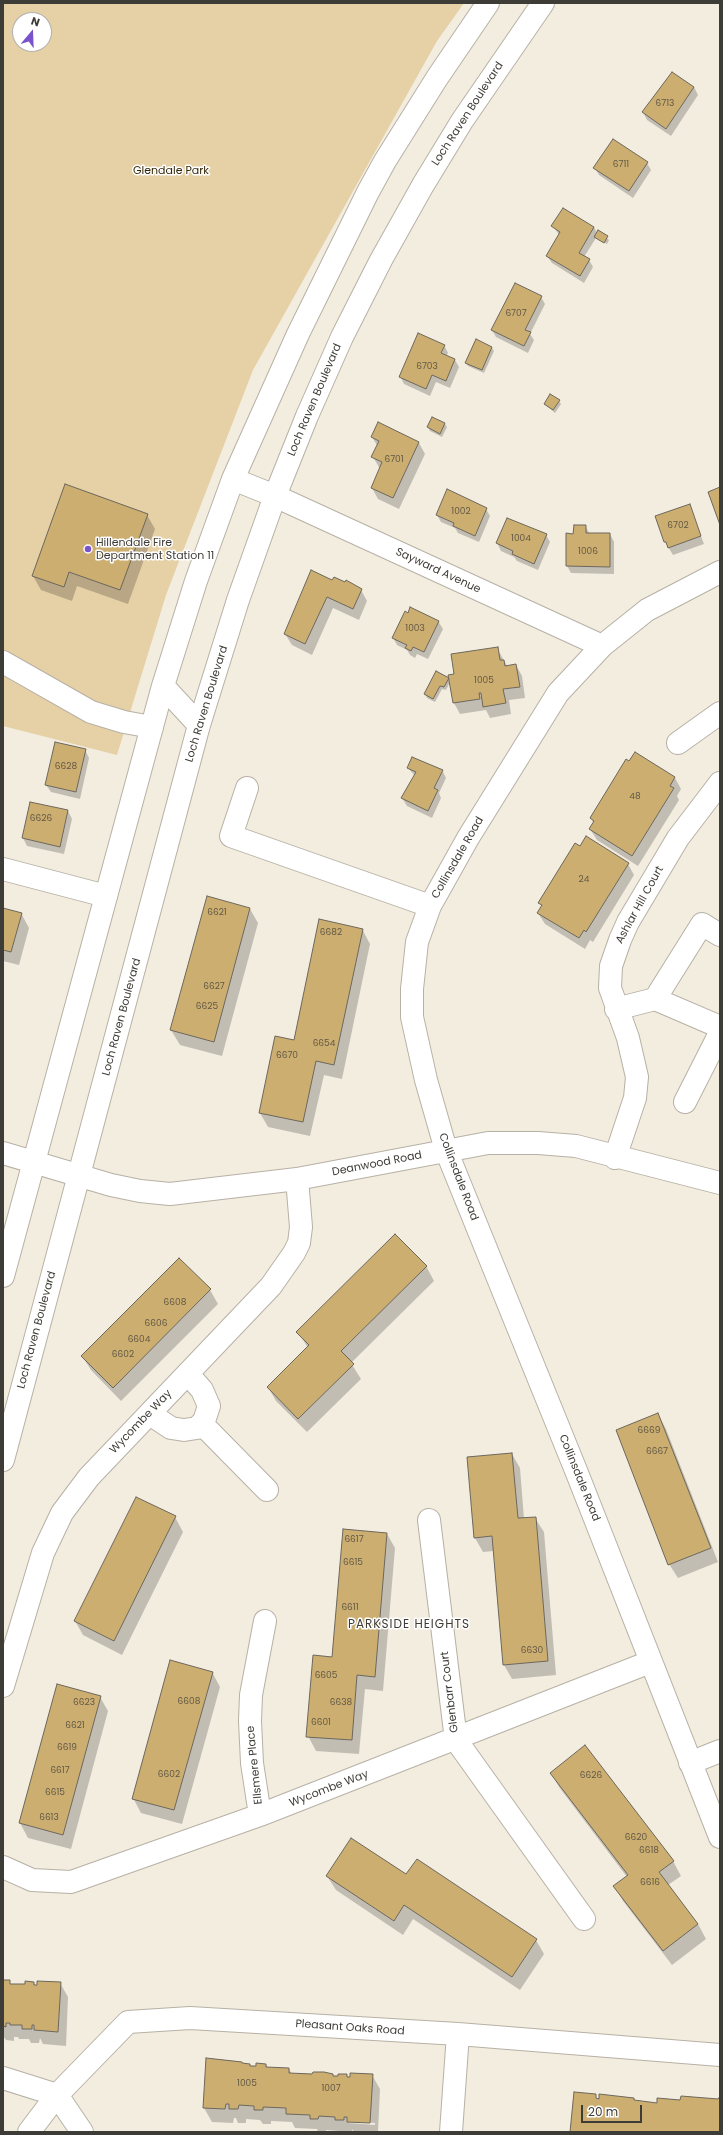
<!DOCTYPE html>
<style>
body{margin:0}
#map{position:relative;width:723px;height:2135px;overflow:hidden;background:#f3ede0;font-family:Poppins,sans-serif}
canvas{display:block}
.frame{position:absolute;inset:0;border:4px solid #3e3c37;pointer-events:none}
.north{position:absolute;left:12px;top:12px;width:40px;height:40px;box-sizing:border-box;background:#fff;border:1px solid #b2b1af;border-radius:50%;rotate:19deg;font-size:11px;font-weight:700;line-height:16px;text-align:center;color:#3e3c37}
.north::after{content:'';display:block;margin:auto;width:14px;height:18px;background:#7a53cc;clip-path:polygon(50% 0,100% 100%,50% 72%,0 100%)}
.scale{position:absolute;left:581px;top:2105px;width:61px;height:18px;box-sizing:border-box;border:2px solid #3e3c37;border-top:0;padding-left:5px;font-size:12px;line-height:14px;white-space:nowrap;color:#3e3c37;-webkit-text-stroke:3px #fff;paint-order:stroke}
</style>
<div id="map">
<canvas width="723" height="2135"></canvas>
<div class="frame"></div>
<div class="north">N</div>
<div class="scale">20 m</div>
</div>
<script>
const ctx = document.querySelector('canvas').getContext('2d');
ctx.lineJoin = 'round';
function fill(path, color) { ctx.fillStyle = color; ctx.fill(path, 'evenodd'); }
const poly = rows => new Path2D(rows.map(r => 'M' + r).join(''));
function stroke(path, color, width, dash) { ctx.strokeStyle = color; ctx.lineWidth = width; ctx.lineCap = dash ? 'butt' : 'round'; ctx.setLineDash(dash || []); ctx.stroke(path); }
function write(font, color, halo, rows, align = 'center') {
  ctx.font = font + ' Poppins,sans-serif'; ctx.lineWidth = 3; ctx.setLineDash([]); ctx.textBaseline = 'middle'; ctx.strokeStyle = halo; ctx.fillStyle = color; for (const [text, x, y, turn = 0] of rows) {
    ctx.save(); ctx.translate(x, y); ctx.rotate((+turn || 0) * Math.PI / 180); ctx.textAlign = isNaN(turn) ? turn : align; if (halo) ctx.strokeText(text, 0, 0); ctx.fillText(text, 0, 0); ctx.restore();
  }
}
fill(poly([
 [3,3,464,3,437,41,253,370,166,595,117,755,3,726],
 [20,20,44,20,44,44,20,44]
]), '#e6d0a5');
fill(poly([
 [672,73,694,87,698,95,671,136,647,120,643,112],
 [647,163,651,170,633,198,599,175,595,168],
 [553,226,594,227,597,233,598,231,609,240,607,244,596,238,584,257,589,260,593,267,584,283,552,263,547,256,559,235],
 [541,297,545,304,530,334,534,340,528,353,496,337,492,330],
 [476,341,492,348,494,351,484,373,468,366,466,363],
 [444,345,448,353,446,356,455,360,459,367,450,388,436,382,430,396,404,384,400,376],
 [559,401,561,404,555,413,545,404],
 [433,418,445,424,447,427,442,437,430,431,428,427],
 [372,437,419,443,425,454,399,509,378,499,372,488,380,469,373,457,378,447],
 [689,505,704,544,673,555,665,542],
 [486,509,490,516,479,542,458,533,455,528,441,522,437,515],
 [147,515,155,529,128,604,77,586,72,601,41,590,33,576],
 [585,526,590,534,610,534,614,542,614,574,571,573,567,566,574,535],
 [546,535,550,542,538,570,517,561,514,557,501,551,497,543],
 [333,582,361,590,367,601,359,620,333,608,312,655,292,645,285,634],
 [438,621,443,629,428,659,417,654,415,658,410,655,407,650,397,645,393,638],
 [497,648,507,666,516,665,522,676,525,698,509,700,511,714,490,718,486,710,460,714,454,703,456,675],
 [448,679,450,682,446,690,442,689,435,702,427,698,425,694],
 [85,750,89,758,80,799,51,792,46,785],
 [635,754,675,778,681,789,677,796,679,800,638,866,597,840,590,829,594,824,591,818],
 [408,768,442,770,446,778,439,793,441,798,432,818,407,806,402,798,415,776],
 [30,803,68,811,72,819,64,854,27,846,23,838],
 [628,864,634,875,593,942,590,940,585,949,545,924,538,913,542,907,540,903],
 [3,909,21,913,29,928,19,965,3,961],
 [250,909,258,923,222,1056,180,1045,171,1030],
 [362,929,370,944,342,1079,324,1075,310,1136,268,1127,260,1113,295,1041],
 [179,1259,210,1290,218,1304,121,1401,91,1370,82,1356],
 [426,1266,434,1281,351,1363,361,1379,307,1432,276,1401,268,1387,308,1348,298,1332],
 [658,1414,666,1429,718,1562,678,1578,669,1564],
 [512,1454,520,1468,524,1519,535,1518,544,1532,556,1675,512,1679,504,1665,494,1551,483,1552,475,1538],
 [175,1517,183,1532,122,1655,83,1635,75,1621],
 [387,1534,395,1548,383,1691,365,1689,359,1754,316,1751,308,1736,333,1658],
 [212,1672,220,1687,182,1824,141,1813,133,1798],
 [57,1685,100,1697,108,1711,71,1849,28,1838,20,1823],
 [551,1773,673,1861,681,1876,668,1885,698,1924,706,1939,672,1965,623,1901,615,1887,627,1877,559,1787],
 [327,1876,406,1876,536,1940,544,1954,520,1990,413,1919,403,1935,336,1890],
 [3,1981,9,1981,11,1985,26,1985,34,1983,36,1986,60,1983,68,1997,66,2046,43,2044,40,2038,39,2043,31,2043,29,2039,19,2039,18,2037,14,2037,14,2041,6,2040,3,2036],
 [242,2063,250,2067,266,2065,268,2068,289,2069,292,2074,333,2077,347,2075,348,2078,372,2075,380,2089,378,2132,354,2132,352,2129,352,2132,326,2130,326,2132,318,2132,317,2129,295,2128,292,2122,271,2121,271,2124,263,2124,260,2120,246,2119,246,2123,238,2123,236,2118,234,2118,233,2123,212,2122,204,2108],
 [349,2121,375,2123,375,2125,349,2123]
]), '#0003');
const building = poly([
 [672,72,694,87,666,129,642,112,672,72],
 [613,139,648,162,629,191,593,168,613,139],
 [563,208,594,227,579,253,590,259,580,276,546,256,560,232,551,226,563,208],
 [598,230,608,236,604,243,594,237,598,230],
 [515,283,542,296,525,330,531,332,524,346,491,330,515,283],
 [418,333,445,345,441,353,455,359,446,381,432,375,426,389,399,377,418,333],
 [476,339,492,347,482,370,465,363,476,339],
 [550,394,560,400,553,410,544,404,550,394],
 [432,417,445,423,440,434,427,427,432,417],
 [378,422,419,442,393,498,371,488,382,462,371,457,379,441,371,437,378,422],
 [65,484,148,514,120,590,69,572,64,587,32,576,65,484],
 [720,487,720,525,708,492,720,487],
 [447,489,487,508,475,536,453,526,454,523,436,515,447,489],
 [690,504,701,536,668,548,666,542,664,542,655,516,690,504],
 [507,518,547,534,534,564,512,554,513,551,496,543,507,518],
 [574,525,586,525,586,533,610,533,610,567,566,566,566,533,573,534,574,525],
 [311,570,332,580,334,577,345,582,346,580,362,589,353,609,327,597,305,644,284,634,311,570],
 [410,607,439,621,424,652,413,647,411,651,405,648,407,645,392,638,405,611,408,613,410,607],
 [498,647,500,660,504,660,505,666,516,664,520,687,503,689,506,703,483,707,481,693,479,693,480,699,453,703,448,675,454,674,451,654,498,647],
 [436,671,449,678,444,687,440,686,433,699,424,694,436,671],
 [55,742,86,749,76,792,45,785,55,742],
 [635,752,675,777,670,786,674,788,632,856,589,829,594,821,590,818,626,759,629,761,635,752],
 [412,757,443,770,434,788,438,790,428,811,401,798,416,772,407,768,412,757],
 [30,802,68,810,60,847,22,838,30,802],
 [586,836,629,863,586,932,584,930,579,938,537,913,542,905,538,903,575,843,580,846,586,836],
 [207,896,250,908,214,1042,170,1030,207,896],
 [3,908,22,913,11,952,3,950,3,908],
 [319,919,363,929,334,1065,316,1061,303,1122,259,1113,275,1036,294,1040,319,919],
 [395,1234,427,1266,341,1351,354,1364,298,1419,267,1387,309,1345,296,1332,395,1234],
 [179,1258,211,1289,113,1388,81,1356,179,1258],
 [658,1413,711,1548,668,1565,616,1430,658,1413],
 [512,1453,518,1518,536,1517,548,1661,503,1665,492,1536,474,1538,467,1457,512,1453],
 [136,1497,176,1516,114,1641,74,1621,136,1497],
 [343,1529,387,1533,375,1677,357,1675,352,1740,306,1737,313,1655,332,1657,343,1529],
 [170,1660,213,1672,174,1810,132,1799,170,1660],
 [57,1684,101,1696,63,1835,19,1823,57,1684],
 [585,1745,674,1861,659,1872,698,1924,663,1951,613,1886,628,1875,550,1773,585,1745],
 [351,1838,406,1874,417,1859,537,1939,512,1977,404,1905,394,1921,326,1876,351,1838],
 [3,1980,10,1980,10,1984,25,1984,25,1981,34,1982,34,1985,37,1985,37,1981,61,1982,58,2032,34,2030,34,2025,32,2025,32,2029,22,2029,22,2025,10,2025,10,2023,6,2023,6,2027,3,2026,3,1980],
 [206,2058,242,2062,242,2063,250,2064,250,2066,256,2066,256,2063,266,2064,266,2067,289,2068,289,2073,312,2074,313,2072,324,2072,333,2074,333,2076,338,2076,338,2074,347,2074,347,2077,350,2077,350,2073,373,2074,370,2123,347,2122,347,2117,344,2117,344,2120,335,2120,335,2117,319,2116,318,2119,310,2119,310,2115,286,2114,286,2108,263,2107,263,2110,254,2110,254,2106,239,2105,238,2109,229,2109,229,2104,226,2104,225,2109,203,2108,206,2058],
 [574,2092,596,2094,596,2098,599,2099,599,2094,634,2098,634,2100,657,2103,657,2098,680,2100,681,2096,718,2099,720,2096,720,2132,570,2132,574,2092]
]);
fill(building, '#ccae70');
stroke(building, '#6c675c', 1);
const minor = poly([
 [275,496,602,646],
 [720,572,647,610,602,646,558,693,468,838,430,906,417,942,412,989,412,1017,426,1080,446,1150,577,1473,720,1837],
 [3,662,91,712,124,722,152,727],
 [678,743,720,713],
 [247,788,231,836,430,906],
 [3,869,106,896],
 [655,999,702,924,720,935],
 [616,1009,655,999,720,1027],
 [685,1102,720,1033],
 [3,1153,111,1185,140,1191,170,1194,297,1179,488,1143,538,1143,576,1146,720,1183],
 [615,1158,635,1098,637,1077,628,1038,610,988,611,966,620,940,628,922,678,838,720,783],
 [150,1414,171,1428,184,1430,197,1428,204,1421,209,1406,202,1390,188,1374],
 [202,1424,267,1490],
 [429,1520,456,1740,584,1919],
 [3,1686,43,1553,62,1513,89,1477,271,1286,294,1253,299,1243,301,1227,297,1179],
 [690,1763,720,1751],
 [260,1815,252,1763,250,1721,251,1695,265,1621],
 [3,1867,32,1880,71,1882,260,1815,650,1662],
 [3,2078,57,2095,82,2132],
 [29,2132,57,2095,128,2022,190,2018,458,2034,720,2055],
 [451,2132,458,2034]
]);
const major = poly([
 [233,479,275,496],
 [163,686,199,725],
 [3,1276,163,686,196,581,233,479,298,334,368,192,385,161,437,78,488,3],
 [3,1460,199,725,238,600,275,496,307,416,342,337,381,260,423,185,462,121,543,3]
]);
stroke(minor, '#b7b1a5', 24);
stroke(major, '#b7b1a5', 24);
stroke(minor, '#fff', 22);
stroke(major, '#fff', 22);
for (const [x, y, r, color] of [
 [88,549,4,"#7a53cc"]
]) { const dot = new Path2D(); dot.arc(x, y, r, 0, 2 * Math.PI); ctx.fillStyle = color; ctx.fill(dot); stroke(dot, '#fff', 1.5); }
write('9px', '#625845', null, [
 ["6713",665,104],
 ["6711",621,165],
 ["6707",516,314],
 ["6703",427,367],
 ["6701",394,460],
 ["1002",461,512],
 ["6702",678,526],
 ["1004",521,539],
 ["1006",588,552],
 ["1003",415,629],
 ["1005",484,681],
 ["6628",66,767],
 ["48",635,797],
 ["6626",41,819],
 ["24",584,880],
 ["6621",217,913],
 ["6682",331,933],
 ["6627",214,987],
 ["6625",207,1007],
 ["6654",324,1044],
 ["6670",287,1056],
 ["6608",175,1303],
 ["6606",156,1324],
 ["6604",139,1340],
 ["6602",123,1355],
 ["6669",649,1431],
 ["6667",657,1452],
 ["6617",354,1540],
 ["6615",353,1563],
 ["6611",350,1608],
 ["6630",532,1651],
 ["6605",326,1676],
 ["6608",189,1702],
 ["6623",84,1703],
 ["6638",341,1703],
 ["6601",321,1723],
 ["6621",75,1726],
 ["6619",67,1748],
 ["6617",60,1771],
 ["6602",169,1775],
 ["6626",591,1776],
 ["6615",55,1793],
 ["6613",49,1818],
 ["6620",636,1838],
 ["6618",649,1851],
 ["6616",650,1883],
 ["1005",247,2084],
 ["1007",331,2089]
]);
write('11px', '#3e3c37', '#fff', [
 ["Loch Raven Boulevard",468,114,-57],
 ["Loch Raven Boulevard",315,400,-67],
 ["Sayward Avenue",438,571,25],
 ["Loch Raven Boulevard",207,704,-73],
 ["Collinsdale Road",458,858,-60],
 ["Ashlar Hill Court",640,905,-61],
 ["Loch Raven Boulevard",122,1017,-75],
 ["Deanwood Road",377,1164,-11],
 ["Collinsdale Road",458,1177,69],
 ["Loch Raven Boulevard",37,1330,-75],
 ["Wycombe Way",141,1422,-46],
 ["Collinsdale Road",579,1478,68],
 ["Glenbarr Court",450,1692,-97],
 ["Ellsmere Place",255,1765,-96],
 ["Wycombe Way",329,1789,-21],
 ["Pleasant Oaks Road",350,2028,4]
]);
write('11px', '#34280b', '#fff', [
 ["Glendale Park",171,171]
]);
write('11px', '#3e3c37', '#fff', [
 ["Hillendale Fire",96,543],
 ["Department Station 11",96,556]
], 'left');
ctx.letterSpacing = '1px';
write('12px', '#3e3c37', '#fff', [
 ["PARKSIDE HEIGHTS",409,1625]
]);
ctx.letterSpacing = '0px';
</script>
